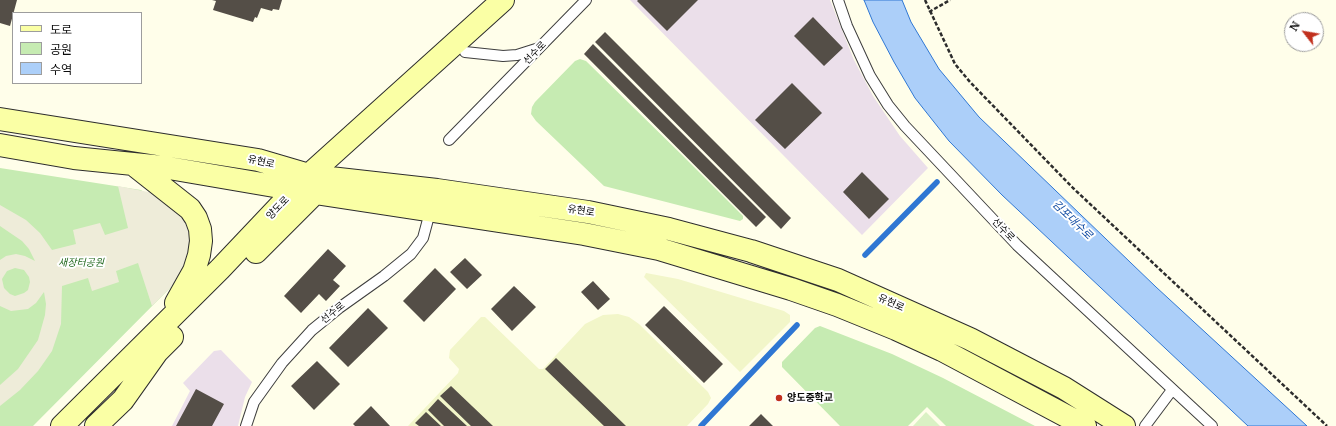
<!DOCTYPE html>
<meta charset="utf-8">
<style>
body{margin:0}
#map{position:relative;width:1336px;height:426px;overflow:hidden;background:#fffeea;font-family:Merriweather,"Noto Sans KR",serif}
canvas{display:block}
.legend{position:absolute;left:12px;top:12px;width:130px;height:72px;box-sizing:border-box;background:#fff;border:1px solid #9d9d9d;margin:0;padding:5px 7px;list-style:none;font-size:12px;color:#0b0b0b}
.legend li{display:flex;align-items:center;gap:8px;height:20px}
.legend b{width:20px;border:1px solid #9d9d9d}
.north{position:absolute;left:1284px;top:12px;width:40px;height:40px;box-sizing:border-box;background:#fff;border:1px solid #9d9d9d;border-radius:50%;rotate:301deg;font-size:11px;font-weight:700;line-height:16px;text-align:center;color:#0b0b0b}
.north::after{content:'';display:block;margin:auto;width:14px;height:18px;background:#c1301d;clip-path:polygon(50% 0,100% 100%,50% 72%,0 100%)}
</style>
<div id="map">
<canvas width="1336" height="426"></canvas>
<ul class="legend">
<li><b style="height:5px;background:#faffa5"></b>도로</li>
<li><b style="height:11px;background:#c6ebb2"></b>공원</li>
<li><b style="height:11px;background:#accff9"></b>수역</li>
</ul>
<div class="north">N</div>
</div>
<script>
const ctx = document.querySelector('canvas').getContext('2d');
ctx.lineJoin = 'round';
function fill(path, color) { ctx.fillStyle = color; ctx.fill(path, 'evenodd'); }
const poly = rows => new Path2D(rows.map(r => 'M' + r).join(''));
function stroke(path, color, width, dash) { ctx.strokeStyle = color; ctx.lineWidth = width; ctx.lineCap = dash ? 'butt' : 'round'; ctx.setLineDash(dash || []); ctx.stroke(path); }
function write(font, color, halo, rows, align = 'center') {
  ctx.font = font + ' Merriweather,"Noto Sans KR",serif'; ctx.lineWidth = 4; ctx.setLineDash([]); ctx.textBaseline = 'middle'; ctx.strokeStyle = halo; ctx.fillStyle = color; for (const [text, x, y, turn = 0] of rows) {
    ctx.save(); ctx.translate(x, y); ctx.rotate((+turn || 0) * Math.PI / 180); ctx.textAlign = isNaN(turn) ? turn : align; if (halo) ctx.strokeText(text, 0, 0); ctx.fillText(text, 0, 0); ctx.restore();
  }
}
fill(poly([
 [630,0,830,0,854,60,873,96,900,136,928,168,862,235],
 [221,350,252,382,245,397,238,426,172,426,190,391,183,383,214,351]
]), '#ebdfea');
fill(poly([
 [646,273,678,279,784,311,790,315,790,322,740,372,644,277],
 [618,314,629,317,639,324,708,392,711,398,708,404,687,426,408,426,458,373,459,369,449,358,450,350,481,317,485,317,539,369,543,369,585,324,603,315]
]), '#f2f6c9');
fill(poly([
 [580,59,586,61,682,155,743,216,743,219,740,221,604,186,536,121,531,114,532,107,535,102,575,61],
 [0,168,141,190,185,222,171,287,33,426,0,426],
 [820,326,892,354,943,378,1035,426,946,426,927,407,908,426,840,426,782,367,782,362,815,328]
]), '#c6ebb2');
fill(poly([
 [926,412,940,426,913,426]
]), '#daf1c4');
fill(poly([
 [118,186,153,193,175,209,185,222,190,237,191,249,187,265,171,287,152,306,138,263,116,271,119,282,92,291,88,278,62,286,61,324,52,351,38,371,20,390,0,406,0,385,18,369,38,340,45,315,46,304,44,292,36,303,28,309,11,311,0,306,0,260,6,256,16,254,25,256,35,261,29,249,22,241,0,226,0,205,26,220,40,233,52,250,76,244,73,230,100,223,105,235,128,228],
 [15,268,24,270,29,277,30,282,28,290,24,293,15,296,10,294,4,288,2,279,7,271]
]), '#eeecd9');
const water = poly([
 [864,0,902,0,911,22,939,69,979,117,1156,287,1307,426,1248,426,1002,195,949,141,915,98,894,62,873,22,864,0]
]);
fill(water, '#accff9');
stroke(water, '#2f77d3', 1);
stroke(poly([
 [865,255,937,182],
 [701,426,797,325]
]), '#2f77d3', 5.5);
fill(poly([
 [0,0,17,0,10,26,0,23],
 [212,0,282,0,279,10,273,9,272,11,261,8,257,18,255,17,253,22,213,10,216,1],
 [638,0,698,0,667,31,637,1],
 [813,17,843,48,824,66,794,36],
 [605,32,791,218,781,229,595,42],
 [593,44,766,217,756,227,584,54],
 [792,83,822,113,785,149,755,120],
 [862,172,889,199,869,219,843,192],
 [328,249,346,266,333,280,340,286,326,301,319,294,301,313,284,296],
 [465,258,482,275,467,289,450,272],
 [435,268,456,289,424,322,403,301],
 [593,281,610,299,598,310,581,292],
 [514,286,536,307,512,331,491,309],
 [664,306,723,364,704,383,645,325],
 [368,308,388,328,348,367,329,348],
 [556,358,626,426,604,426,545,369],
 [317,361,340,384,314,410,291,386],
 [451,386,493,426,471,426,440,396],
 [196,389,224,404,212,426,176,426],
 [438,399,467,426,444,426,428,410],
 [371,406,390,426,355,426,353,424],
 [426,412,441,426,419,426,415,423],
 [761,414,773,426,749,426]
]), '#544e47');
const lane = poly([
 [838,0,847,26,870,76,888,105,905,126,1017,245,1212,426],
 [465,52,503,56,517,55,539,48],
 [449,140,586,0],
 [246,426,254,402,282,363,312,330,339,308,384,276,411,254,423,238,430,212],
 [1145,426,1172,390]
]);
const secondary = poly([
 [0,119,258,160,309,175,330,178,437,190,588,212,669,229,751,251,838,280,970,339,1064,388,1124,426],
 [0,145,74,158,163,167,315,193,584,234,659,249,791,289,837,305,896,329,942,350,1085,426],
 [133,164,190,209,196,218,200,229,201,241,199,255,194,271,176,303],
 [256,252,322,186],
 [62,426,220,269,309,175,503,0],
 [96,426,123,400,157,352,172,337]
]);
stroke(lane, '#3e3e3e', 12);
stroke(secondary, '#2d2d2d', 24);
stroke(poly([
 [925,0,955,64,970,82,1073,188,1327,426],
 [929,12,950,0]
]), '#2d2d2d', 2.5, [4, 2]);
stroke(lane, '#fff', 10);
stroke(secondary, '#faffa5', 22);
for (const [x, y, r, color] of [
 [779,398,4,"#c1301d"]
]) { const dot = new Path2D(); dot.arc(x, y, r, 0, 2 * Math.PI); ctx.fillStyle = color; ctx.fill(dot); stroke(dot, '#fff', 1.5); }
write('10px', '#0b0b0b', '#fff', [
 ["선수로",535,53,-46],
 ["유현로",261,162,13],
 ["양도로",278,208,-46],
 ["유현로",581,211,9],
 ["선수로",1003,230,46],
 ["유현로",891,303,24],
 ["선수로",333,313,-39]
]);
write('italic 10px', '#1d6519', '#fff', [
 ["새장터공원",81,263]
]);
write('bold 10px', '#0b0b0b', '#fff', [
 ["양도중학교",787,398]
], 'left');
write('italic 11px', '#104aa2', '#fff', [
 ["김포대수로",1072,220,44]
]);
</script>
